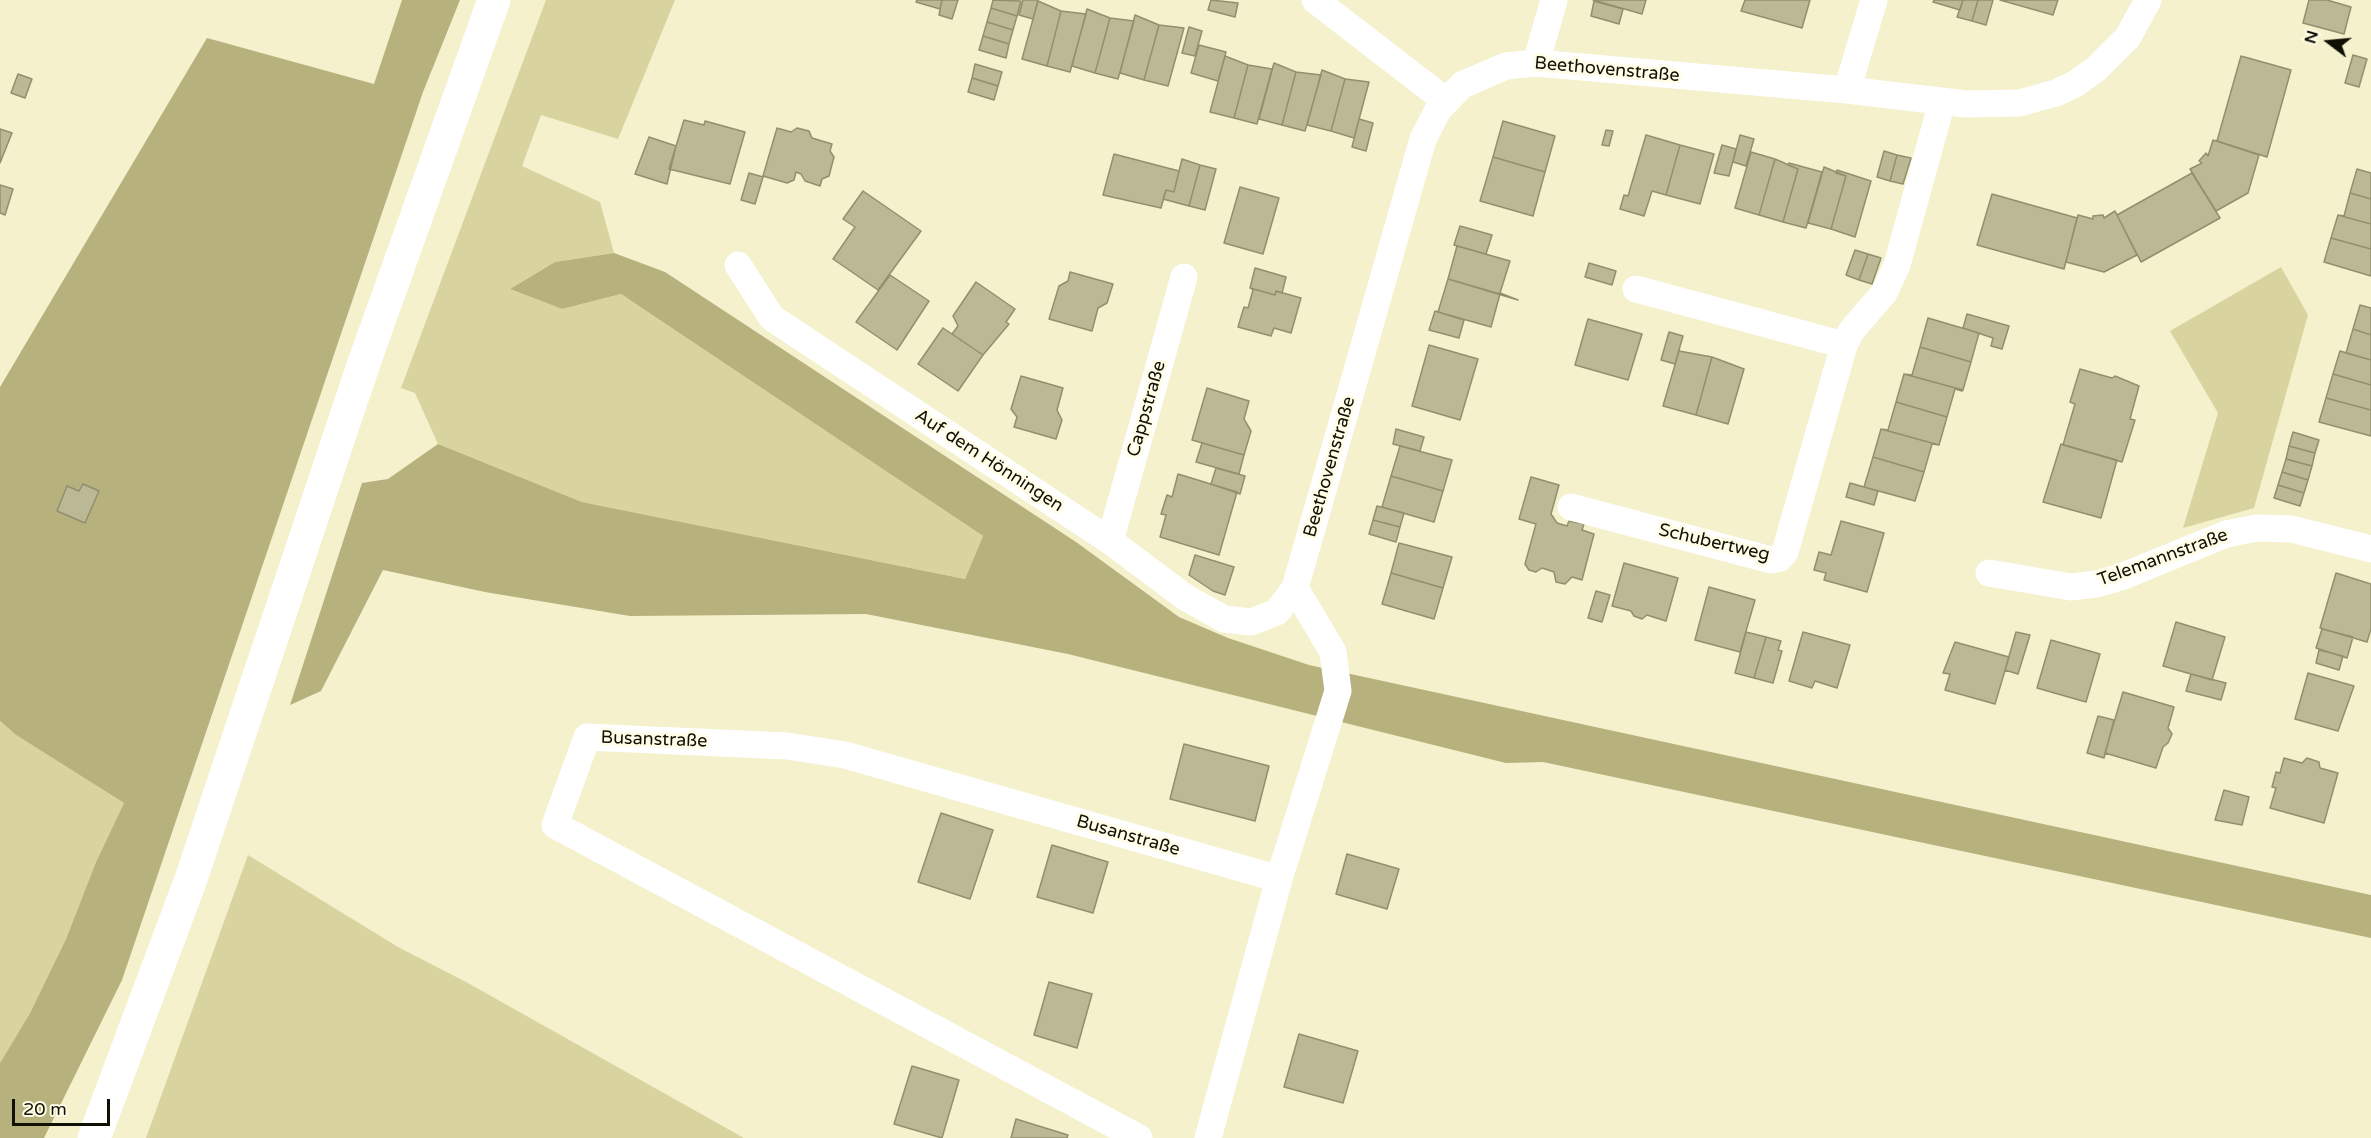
<!DOCTYPE html>
<meta charset="utf-8">
<style>
body{margin:0}
#map{position:relative;width:2371px;height:1138px;overflow:hidden;background:#f4f1cc;font-family:"Varela Round",sans-serif}
canvas{display:block}
.north{position:absolute;left:2299px;top:12px;width:60px;height:60px;-webkit-text-stroke:4px #fffde7;paint-order:stroke;rotate:286deg;font-size:16px;font-weight:700;line-height:24px;text-align:center;color:#111004}
.north::after{content:'';display:block;margin:auto;width:21px;height:27px;background:#111004;clip-path:polygon(50% 0,100% 100%,50% 72%,0 100%)}
.scale{position:absolute;left:12px;top:1099px;width:98px;height:27px;box-sizing:border-box;border:3px solid #111004;border-top:0;padding-left:8px;font-size:18px;line-height:21px;white-space:nowrap;color:#111004;-webkit-text-stroke:4px #fffde7;paint-order:stroke}
</style>
<div id="map">
<canvas width="2371" height="1138"></canvas>
<div class="north">N</div>
<div class="scale">20 m</div>
</div>
<script>
const ctx = document.querySelector('canvas').getContext('2d');
ctx.lineJoin = 'round';
function fill(path, color) { ctx.fillStyle = color; ctx.fill(path, 'evenodd'); }
const poly = rows => new Path2D(rows.map(r => 'M' + r).join(''));
function stroke(path, color, width, dash) { ctx.strokeStyle = color; ctx.lineWidth = width; ctx.lineCap = dash ? 'butt' : 'round'; ctx.setLineDash(dash || []); ctx.stroke(path); }
function write(font, color, halo, rows, align = 'center') {
  ctx.font = font + ' "Varela Round",sans-serif'; ctx.lineWidth = 6; ctx.setLineDash([]); ctx.textBaseline = 'middle'; ctx.strokeStyle = halo; ctx.fillStyle = color; for (const [text, x, y, turn = 0] of rows) {
    ctx.save(); ctx.translate(x, y); ctx.rotate((+turn || 0) * Math.PI / 180); ctx.textAlign = isNaN(turn) ? turn : align; if (halo) ctx.strokeText(text, 0, 0); ctx.fillText(text, 0, 0); ctx.restore();
  }
}
fill(poly([
 [546,0,675,0,618,139,541,115,522,166,600,202,614,253,555,262,510,289,562,309,621,294,983,536,965,579,582,502,438,444,415,393,401,388],
 [2281,267,2308,315,2254,508,2183,528,2218,413,2170,331],
 [0,721,16,735,124,803,96,862,66,939,30,1013,0,1063],
 [248,855,398,947,466,982,744,1138,146,1138]
]), '#d9d49f');
fill(poly([
 [402,0,460,0,423,92,122,980,44,1138,0,1138,0,1063,30,1013,66,939,96,862,124,803,16,735,0,721,0,387,207,38,374,84],
 [614,253,665,272,1076,542,1179,617,1228,638,1309,665,2371,895,2371,938,1543,762,1506,763,1068,654,866,614,630,616,485,592,383,570,321,691,290,705,362,483,388,479,438,444,582,502,965,579,983,536,621,294,562,309,510,289,555,262]
]), '#b6b17d');
const building = poly([
 [917,0,942,0,940,9,916,2,917,0],
 [942,0,958,0,952,19,939,15,942,0],
 [993,0,1021,1,1017,16,991,8,993,0],
 [1023,0,1038,0,1033,19,1019,15,1023,0],
 [1211,0,1238,3,1235,17,1208,10,1211,0],
 [1593,0,1646,0,1642,14,1593,0],
 [1745,0,1810,0,1802,28,1741,11,1745,0],
 [1934,0,1963,0,1960,10,1933,2,1934,0],
 [1963,0,1978,0,1972,21,1957,17,1963,0],
 [1978,0,1993,0,1986,25,1972,21,1978,0],
 [2000,0,2058,0,2053,15,2000,0],
 [2309,0,2327,0,2351,7,2344,34,2303,23,2309,0],
 [1038,1,1061,11,1047,66,1022,59,1038,1],
 [1594,1,1623,9,1619,24,1591,16,1594,1],
 [991,8,1017,16,1013,30,987,22,991,8],
 [1087,9,1110,18,1095,73,1072,66,1087,9],
 [1061,11,1086,14,1070,72,1047,66,1061,11],
 [1135,15,1159,25,1144,80,1120,73,1135,15],
 [1110,18,1134,21,1118,79,1095,73,1110,18],
 [987,22,1013,30,1009,44,983,36,987,22],
 [1159,25,1184,28,1168,86,1144,80,1159,25],
 [1189,27,1202,31,1195,56,1182,53,1189,27],
 [983,36,1009,44,1006,58,979,50,983,36],
 [1199,45,1226,52,1218,81,1191,73,1199,45],
 [2353,55,2367,59,2359,87,2345,83,2353,55],
 [1225,56,1248,65,1234,118,1210,112,1225,56],
 [2241,56,2291,70,2267,157,2217,141,2241,56],
 [1274,63,1296,72,1282,125,1259,119,1274,63],
 [975,64,1002,72,998,86,972,78,975,64],
 [1248,65,1272,69,1257,124,1234,118,1248,65],
 [1322,70,1345,79,1331,131,1307,125,1322,70],
 [1296,72,1321,75,1305,131,1282,125,1296,72],
 [18,74,32,79,25,98,11,93,18,74],
 [972,78,998,86,994,100,968,92,972,78],
 [1345,79,1369,82,1354,138,1331,131,1345,79],
 [1359,119,1373,123,1366,151,1352,147,1359,119],
 [684,120,704,125,705,121,745,132,730,184,669,169,684,120],
 [1503,121,1555,136,1545,172,1493,157,1503,121],
 [777,128,791,132,797,128,809,131,812,138,832,144,830,151,834,157,829,176,822,179,820,186,805,181,801,174,796,172,794,180,787,183,763,176,777,128],
 [0,129,12,133,0,163,0,129],
 [1606,130,1613,131,1609,146,1602,145,1606,130],
 [1646,135,1680,145,1666,195,1652,191,1644,216,1620,209,1624,195,1628,196,1646,135],
 [1740,135,1754,139,1746,166,1733,162,1740,135],
 [649,137,676,146,667,184,635,174,649,137],
 [2213,140,2259,155,2248,193,2216,211,2190,169,2202,163,2199,161,2206,153,2208,156,2213,140],
 [1680,145,1714,154,1700,204,1666,195,1680,145],
 [1722,145,1736,149,1729,176,1714,173,1722,145],
 [1884,151,1897,155,1890,181,1877,177,1884,151],
 [1751,152,1775,159,1759,215,1735,208,1751,152],
 [1114,154,1179,171,1174,192,1166,190,1161,208,1103,195,1114,154],
 [1897,155,1911,158,1903,184,1890,181,1897,155],
 [1493,157,1545,172,1533,216,1480,201,1493,157],
 [1182,159,1200,165,1189,206,1163,199,1166,190,1174,192,1182,159],
 [1775,159,1798,169,1783,222,1759,215,1775,159],
 [1789,163,1822,172,1806,228,1783,222,1798,169,1788,165,1789,163],
 [1200,165,1216,169,1205,210,1189,206,1200,165],
 [1824,167,1846,176,1831,229,1808,223,1824,167],
 [2357,169,2371,173,2371,199,2350,193,2357,169],
 [1837,170,1871,181,1855,237,1831,229,1846,176,1836,173,1837,170],
 [749,173,763,177,755,204,741,200,749,173],
 [2192,173,2220,218,2141,262,2117,215,2192,173],
 [0,185,13,189,5,215,0,213,0,185],
 [1240,187,1279,198,1263,254,1224,243,1240,187],
 [863,191,921,231,878,290,833,259,855,227,843,219,863,191],
 [2350,193,2371,199,2371,224,2338,215,2344,216,2350,193],
 [1992,194,2077,218,2064,269,1977,245,1992,194],
 [2115,211,2137,255,2104,272,2066,262,2078,215,2093,219,2093,216,2103,215,2104,218,2115,211],
 [2338,215,2371,224,2371,249,2331,238,2338,215],
 [1460,226,1492,235,1486,254,1454,245,1460,226],
 [2331,238,2371,249,2371,276,2324,262,2331,238],
 [1457,246,1510,261,1500,293,1518,300,1448,279,1457,246],
 [1855,250,1868,254,1859,280,1846,275,1855,250],
 [1868,254,1881,258,1872,284,1859,280,1868,254],
 [1589,263,1616,271,1612,285,1585,277,1589,263],
 [1255,268,1286,277,1282,293,1276,291,1275,295,1250,288,1255,268],
 [1070,272,1113,284,1107,303,1098,308,1092,331,1049,319,1059,286,1068,281,1070,272],
 [890,275,929,301,897,350,856,322,890,275],
 [1448,279,1500,294,1491,327,1438,312,1448,279],
 [976,282,1015,309,1006,322,1009,324,983,355,952,334,958,326,953,316,976,282],
 [1250,288,1275,295,1276,291,1301,298,1291,333,1274,328,1271,336,1238,327,1244,307,1248,308,1253,290,1250,288],
 [2360,305,2371,308,2371,335,2353,329,2360,305],
 [1435,311,1464,320,1459,338,1429,330,1435,311],
 [1967,314,2009,326,2002,349,1991,346,1993,338,1963,328,1967,314],
 [1928,318,1979,333,1971,362,1920,347,1928,318],
 [1588,319,1642,334,1628,380,1575,365,1588,319],
 [943,328,983,355,958,391,918,364,943,328],
 [2353,329,2371,335,2371,360,2346,353,2353,329],
 [1669,332,1683,336,1675,364,1661,360,1669,332],
 [1429,345,1478,359,1460,420,1412,406,1429,345],
 [1920,347,1971,362,1963,390,1904,374,1912,375,1920,347],
 [1679,351,1712,357,1696,415,1663,406,1679,351],
 [2340,351,2371,360,2371,385,2333,374,2340,351],
 [1712,357,1744,369,1728,424,1696,415,1712,357],
 [2080,369,2112,378,2115,376,2139,386,2130,419,2135,420,2122,462,2063,445,2075,404,2070,402,2080,369],
 [1904,374,1963,390,1962,391,1955,389,1947,417,1896,402,1904,374],
 [2333,374,2371,385,2371,410,2326,398,2333,374],
 [1021,376,1063,388,1057,410,1062,420,1056,439,1014,427,1017,417,1011,409,1021,376],
 [1207,388,1249,401,1244,419,1251,431,1244,455,1192,440,1207,388],
 [2326,398,2371,410,2371,436,2319,422,2326,398],
 [1896,402,1947,417,1939,445,1881,429,1888,430,1896,402],
 [1396,429,1424,437,1420,451,1393,444,1396,429],
 [1881,429,1939,445,1932,444,1924,472,1873,457,1881,429],
 [2293,432,2319,440,2315,453,2289,446,2293,432],
 [1202,443,1244,455,1239,474,1196,462,1202,443],
 [2061,444,2117,460,2101,518,2043,502,2061,444],
 [1400,446,1452,460,1443,491,1391,476,1400,446],
 [2289,446,2315,453,2312,466,2286,459,2289,446],
 [1873,457,1924,472,1915,501,1864,487,1873,457],
 [2286,459,2312,466,2308,480,2282,472,2286,459],
 [1216,468,1245,476,1240,494,1211,484,1216,468],
 [2282,472,2308,480,2304,493,2278,485,2282,472],
 [1178,474,1237,492,1219,555,1160,537,1166,515,1161,514,1167,495,1172,497,1178,474],
 [1391,476,1443,491,1434,522,1382,507,1391,476],
 [1531,477,1559,485,1551,514,1557,523,1567,526,1569,521,1584,524,1582,530,1594,534,1582,580,1572,577,1565,584,1556,582,1554,572,1542,568,1536,572,1529,570,1525,564,1536,524,1519,519,1531,477],
 [1850,483,1878,491,1874,505,1846,497,1850,483],
 [83,484,99,491,85,523,57,511,67,486,79,491,83,484],
 [2278,485,2304,493,2300,506,2274,498,2278,485],
 [1377,506,1404,513,1400,527,1373,520,1377,506],
 [1373,520,1400,527,1396,542,1369,534,1373,520],
 [1841,521,1884,533,1867,592,1824,580,1826,573,1814,570,1819,552,1831,555,1841,521],
 [1399,543,1452,557,1443,588,1391,573,1399,543],
 [1195,555,1234,567,1225,595,1213,591,1189,575,1195,555],
 [1624,563,1678,578,1666,621,1647,615,1642,619,1634,616,1631,611,1612,606,1624,563],
 [1391,573,1443,588,1434,619,1382,604,1391,573],
 [2336,573,2371,584,2371,629,2367,642,2320,628,2336,573],
 [1709,587,1755,600,1740,652,1695,640,1709,587],
 [1596,591,1610,595,1602,622,1588,618,1596,591],
 [2176,622,2225,637,2212,680,2163,666,2176,622],
 [2322,629,2353,637,2347,658,2316,648,2322,629],
 [1746,632,1766,637,1754,678,1735,673,1746,632],
 [1803,632,1850,645,1837,688,1815,681,1812,688,1789,681,1803,632],
 [2016,632,2030,635,2018,674,2005,670,2016,632],
 [1766,637,1781,641,1778,650,1782,651,1773,683,1754,678,1766,637],
 [2051,640,2100,654,2086,702,2037,688,2051,640],
 [1955,642,2009,657,1995,704,1945,690,1950,674,1943,673,1955,642],
 [2319,650,2343,656,2339,670,2316,663,2319,650],
 [2308,673,2354,686,2338,731,2295,719,2308,673],
 [2191,674,2226,683,2221,700,2186,691,2191,674],
 [2123,692,2174,707,2168,728,2172,734,2168,743,2163,747,2156,768,2105,753,2123,692],
 [2098,716,2114,720,2104,758,2087,753,2098,716],
 [1184,744,1269,766,1255,821,1170,799,1184,744],
 [2284,758,2302,763,2307,758,2319,762,2320,768,2338,773,2324,823,2270,808,2276,788,2272,787,2276,772,2280,773,2284,758],
 [2224,790,2249,797,2242,825,2215,820,2224,790],
 [941,813,993,830,970,899,918,882,941,813],
 [1052,845,1108,862,1093,913,1037,897,1052,845],
 [1347,854,1399,869,1387,909,1336,894,1347,854],
 [1049,982,1092,994,1077,1048,1034,1035,1049,982],
 [1299,1034,1358,1051,1343,1103,1284,1087,1299,1034],
 [912,1066,959,1080,942,1138,894,1124,912,1066],
 [1016,1119,1068,1135,1067,1138,1011,1138,1016,1119]
]);
fill(building, '#bbb895');
stroke(building, '#928f6e', 1.5);
stroke(poly([
 [1315,0,1446,101],
 [1536,63,1554,0],
 [1847,90,1874,0],
 [738,265,772,318,1110,541,1185,597,1224,619,1251,622,1277,612,1295,588,1423,139,1438,110,1462,85,1506,66,1536,63,1847,90,1966,104,2019,103,2056,93,2075,84,2096,69,2128,37,2148,0],
 [1636,289,1844,345],
 [1571,507,1771,560,1780,558,1785,552,1844,345,1852,330,1884,293,1897,265,1942,102],
 [1110,541,1184,277],
 [1989,573,2071,587,2096,584,2121,577,2226,534,2257,528,2291,529,2371,549],
 [1139,1138,555,825,587,737,787,746,845,755,1279,879],
 [1208,1138,1279,879,1338,691,1333,652,1295,588]
]), '#fff', 27);
stroke(poly([
 [94,1138,191,879,365,360,494,0]
]), '#fff', 33);
write('18px', '#111004', '#fffde7', [
 ["Beethovenstraße",1607,70,5],
 ["Cappstraße",1147,409,-74],
 ["Auf dem Hönningen",989,461,33],
 ["Beethovenstraße",1330,467,-74],
 ["Schubertweg",1714,543,13],
 ["Telemannstraße",2163,558,-20],
 ["Busanstraße",654,740,2],
 ["Busanstraße",1128,836,16]
]);
</script>
